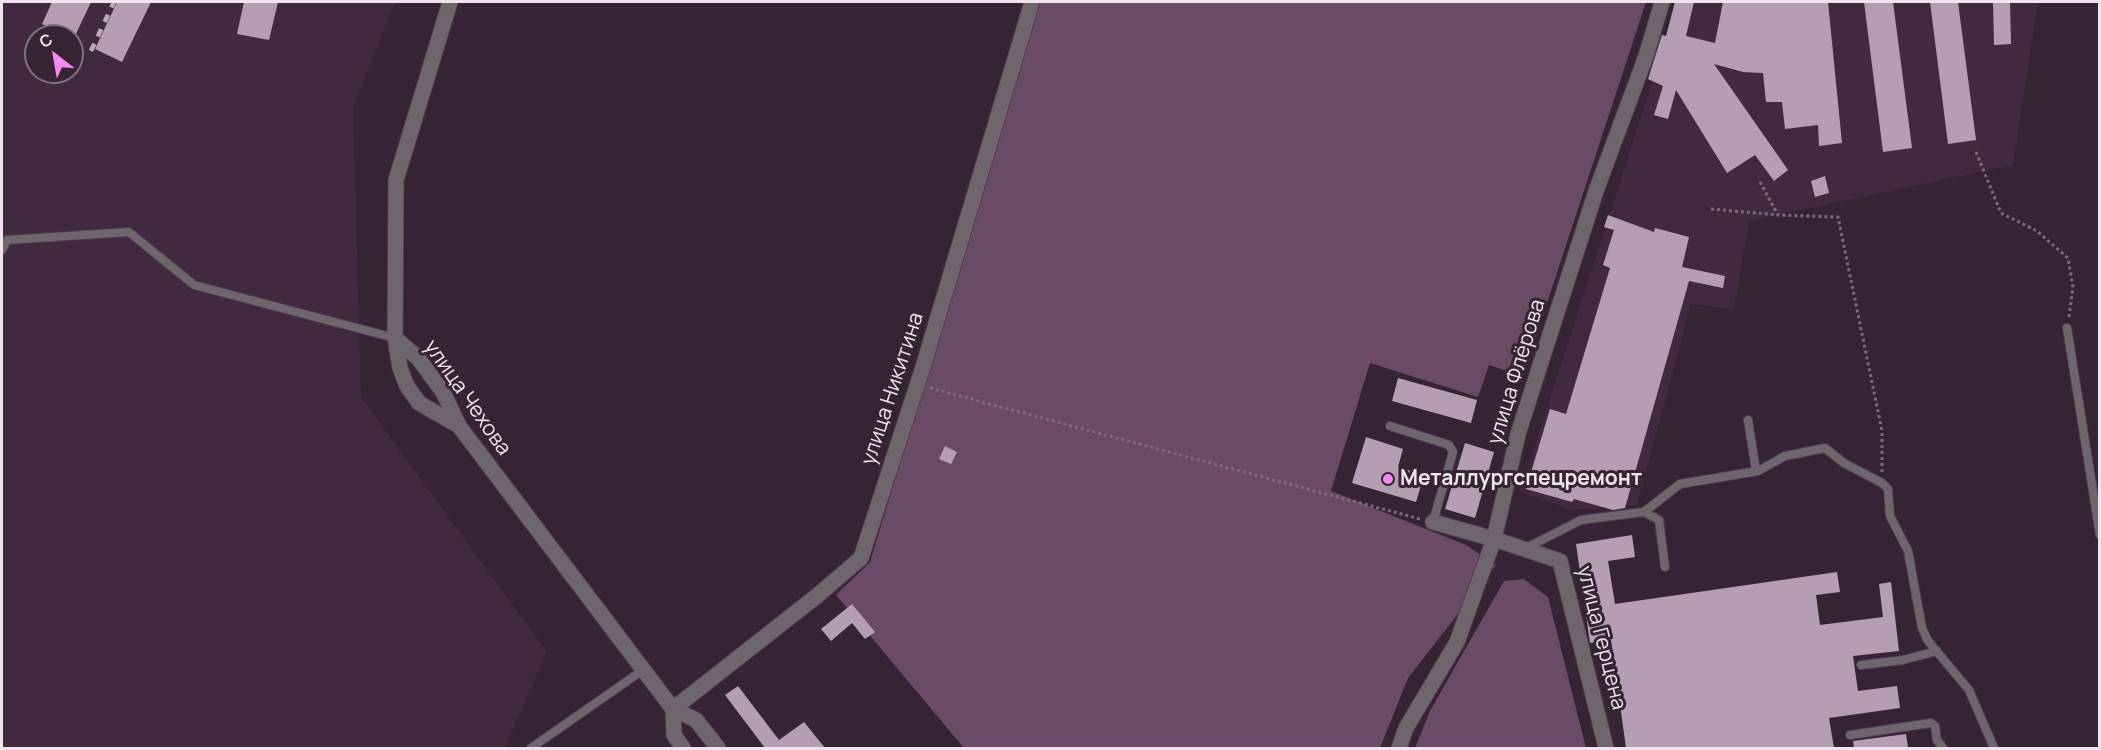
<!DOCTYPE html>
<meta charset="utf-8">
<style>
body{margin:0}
#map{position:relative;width:2101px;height:750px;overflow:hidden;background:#362435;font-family:Manrope,sans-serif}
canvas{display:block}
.frame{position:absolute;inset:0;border:3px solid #f1e4ef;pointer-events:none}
.north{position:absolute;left:24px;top:24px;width:60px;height:60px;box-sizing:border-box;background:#362435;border:2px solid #81717f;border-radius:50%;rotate:329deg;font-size:16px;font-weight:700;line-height:24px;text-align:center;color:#f1e4ef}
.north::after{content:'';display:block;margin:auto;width:21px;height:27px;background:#f589ef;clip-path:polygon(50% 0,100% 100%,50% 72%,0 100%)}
</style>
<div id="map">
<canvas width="2101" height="750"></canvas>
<div class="frame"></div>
<div class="north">С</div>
</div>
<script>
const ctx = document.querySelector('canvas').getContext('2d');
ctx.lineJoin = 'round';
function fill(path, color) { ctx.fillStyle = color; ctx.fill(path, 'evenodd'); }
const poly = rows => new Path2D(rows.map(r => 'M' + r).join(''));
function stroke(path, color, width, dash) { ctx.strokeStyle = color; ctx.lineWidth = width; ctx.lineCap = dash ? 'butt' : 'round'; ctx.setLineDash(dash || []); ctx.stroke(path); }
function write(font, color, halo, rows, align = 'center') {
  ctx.font = font + ' Manrope,sans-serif'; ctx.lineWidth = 6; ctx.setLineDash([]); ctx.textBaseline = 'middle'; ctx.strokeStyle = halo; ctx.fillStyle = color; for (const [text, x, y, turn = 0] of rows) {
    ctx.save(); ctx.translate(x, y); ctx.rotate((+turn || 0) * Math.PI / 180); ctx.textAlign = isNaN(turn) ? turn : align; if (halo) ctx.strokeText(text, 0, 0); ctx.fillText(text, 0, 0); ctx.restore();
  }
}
fill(poly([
 [2,2,395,2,353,108,361,397,547,652,505,748,2,748],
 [36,36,72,36,72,72,36,72],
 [1678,2,2038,2,2013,165,1749,221,1734,309,1691,304,1637,505,1572,510,1520,492]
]), '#41293f');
fill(poly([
 [1040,2,1646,2,1523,376,1489,365,1478,397,1370,363,1331,491,1466,545,1496,565,1408,678,1380,748,964,748,836,595,870,562],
 [1524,579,1548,597,1586,748,1415,748,1430,711,1504,581]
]), '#6b4a68');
fill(poly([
 [52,2,91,2,74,38,42,24],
 [117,2,151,2,122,62,95,49],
 [244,2,278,2,269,40,237,34],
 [1675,2,1694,2,1686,36,1715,43,1723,2,1828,2,1842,143,1819,146,1818,125,1785,129,1782,102,1766,102,1763,73,1743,72,1714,64,1788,170,1774,181,1755,155,1727,173,1676,90,1668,119,1654,115,1663,86,1648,79,1662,35,1666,36],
 [1864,2,1893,2,1912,148,1883,152],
 [1930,2,1958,2,1976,140,1948,144],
 [1993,2,2010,2,2011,44,1994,45],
 [1825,176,1829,193,1815,197,1811,181],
 [1608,215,1654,232,1655,228,1689,237,1682,267,1725,276,1723,288,1689,281,1625,508,1613,510,1574,499,1572,502,1526,489,1550,409,1566,414,1610,268,1603,265,1614,230,1604,227],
 [1398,378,1477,400,1471,423,1392,401],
 [1366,437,1403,449,1398,467,1424,475,1416,502,1352,483],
 [1465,443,1494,452,1475,518,1445,509],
 [945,446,957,452,951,464,939,459],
 [1632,535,1635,557,1608,561,1615,604,1837,572,1840,592,1816,595,1820,625,1883,617,1879,584,1891,582,1899,651,1853,656,1858,691,1897,686,1900,708,1829,718,1834,748,1626,748,1611,640,1590,643,1576,544],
 [852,604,875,632,865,639,852,623,831,641,821,629],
 [738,686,779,740,804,722,825,748,765,748,725,695],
 [1906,734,1908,748,1854,748,1853,741]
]), '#b59eb3');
const service = poly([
 [2,250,7,240,129,232,194,285,395,338],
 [2067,328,2100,535],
 [1748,420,1756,471],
 [1390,426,1449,445,1453,452,1433,522],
 [1644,512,1659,520,1665,567],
 [1526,548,1581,520,1644,512,1680,484,1758,471,1785,456,1825,448,1844,463,1882,483,1888,489,1890,516,1908,551,1922,628,1928,641,1969,690,1994,748],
 [1861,665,1903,660,1937,651],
 [1850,735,1931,723,1935,726,1937,740,1943,748],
 [531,748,643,670]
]);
const minor = poly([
 [450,2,396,180,395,338,418,358,443,392,459,426,673,709,696,720,718,748],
 [395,338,400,368,407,386,419,403,459,426],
 [1433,522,1494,539,1560,561,1606,748],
 [683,748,674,735,673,709,818,595,861,558,923,367,1032,2],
 [1399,748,1406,728,1457,642,1494,539,1518,434,1596,191,1646,56,1662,2]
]);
stroke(service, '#503f4f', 10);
stroke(minor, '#503f4f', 17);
stroke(poly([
 [1976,152,2001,213,2037,231,2068,258,2073,287,2069,317],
 [1760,182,1778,215,1838,217,1882,431,1882,473],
 [1711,209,1778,215],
 [930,388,1420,519]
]), '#7b6b7a', 3, [3, 3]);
stroke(service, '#6e656d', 8);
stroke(minor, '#6e656d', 15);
stroke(poly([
 [91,51,114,2]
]), '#b9abb8', 4.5, [8, 8]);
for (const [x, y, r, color] of [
 [1388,479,6,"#f589ef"]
]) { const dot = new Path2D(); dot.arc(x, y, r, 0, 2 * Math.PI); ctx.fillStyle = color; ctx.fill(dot); stroke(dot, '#362435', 2); }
write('21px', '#f1e4ef', '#362435', [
 ["улица Флёрова",1517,372,-73],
 ["улица Никитина",893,389,-72],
 ["улица Чехова",467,398,55],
 ["улица Герцена",1601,638,76]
]);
write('bold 21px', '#f1e4ef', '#362435', [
 ["Металлургспецремонт",1400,479]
], 'left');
</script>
